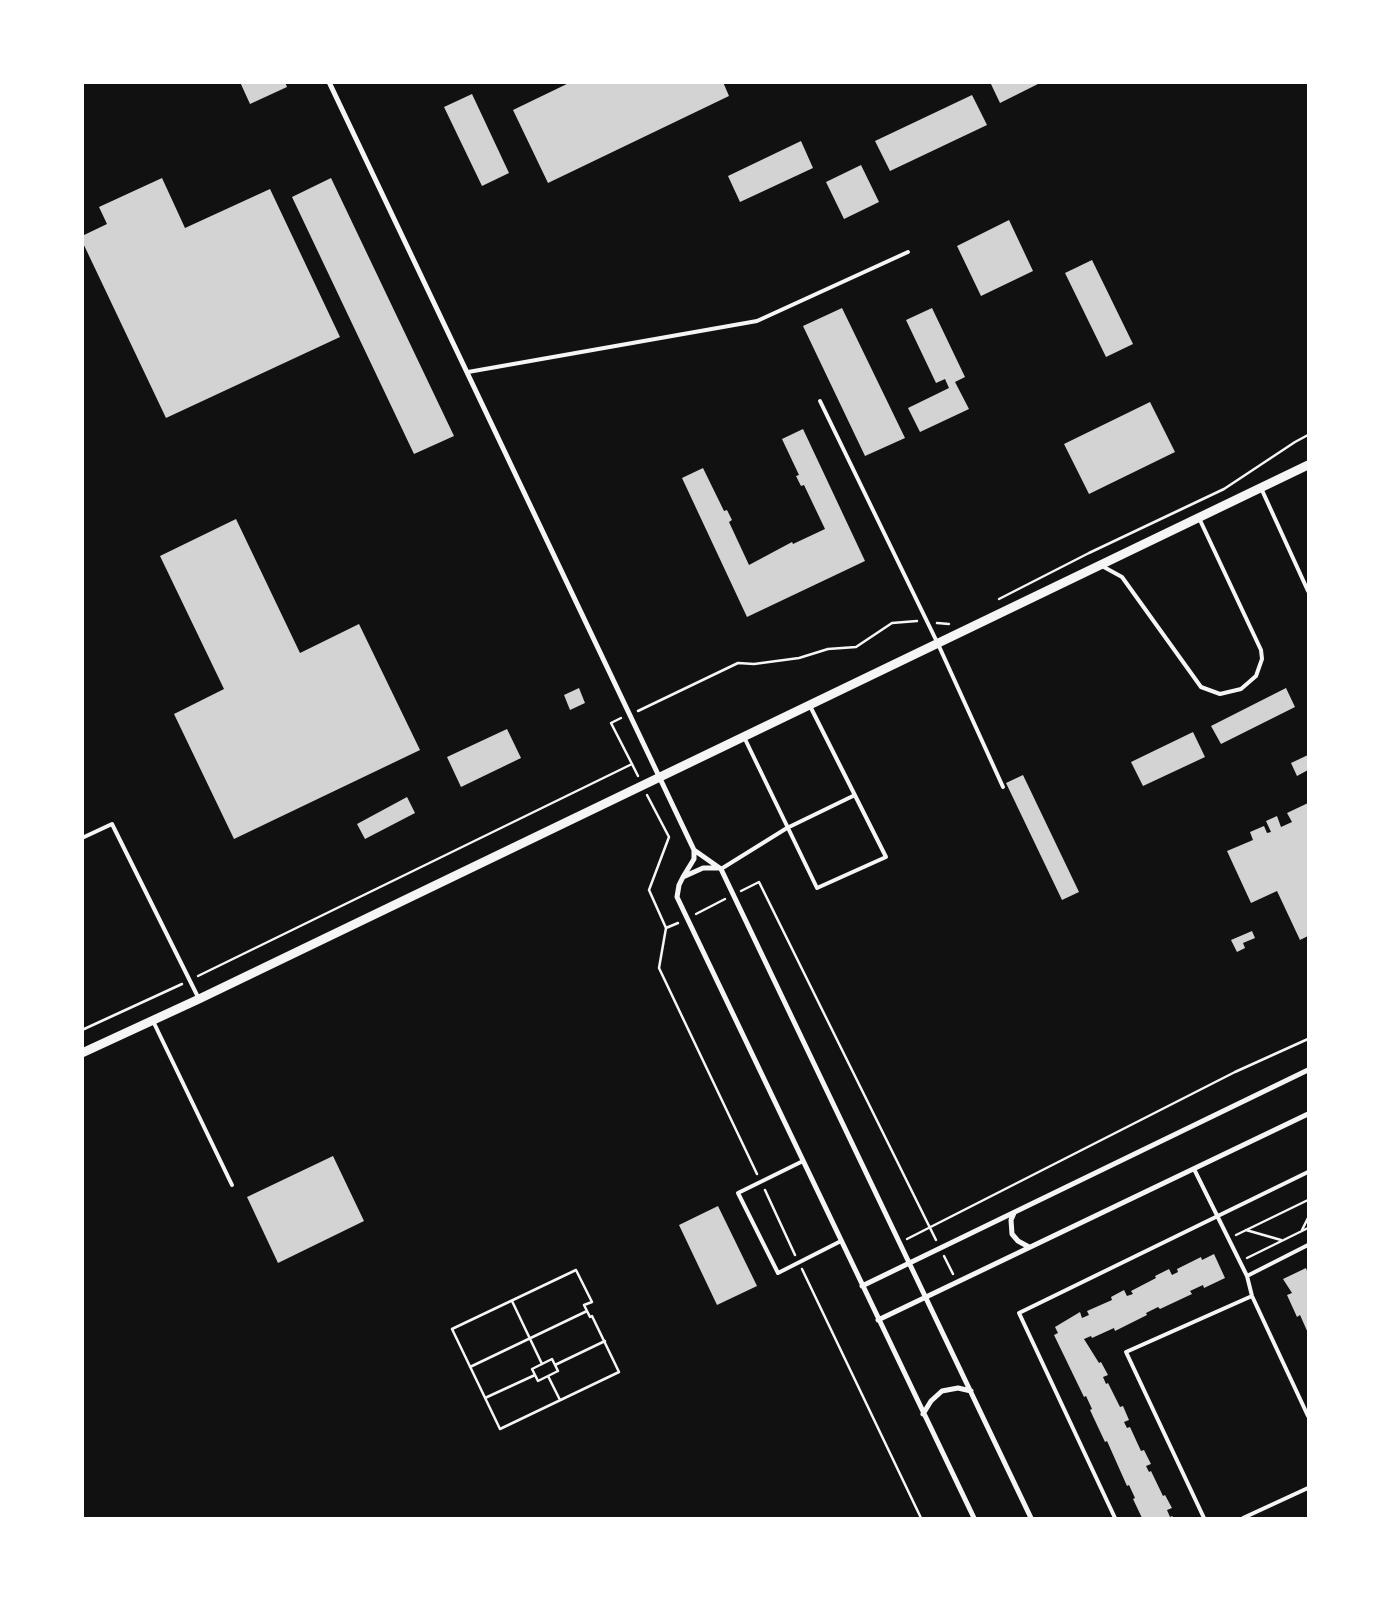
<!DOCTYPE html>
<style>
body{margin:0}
#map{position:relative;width:1391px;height:1601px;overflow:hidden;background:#111;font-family:"PT Serif",serif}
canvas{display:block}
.frame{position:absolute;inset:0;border:84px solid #fff;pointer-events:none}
</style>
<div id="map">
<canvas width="1391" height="1601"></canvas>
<div class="frame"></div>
</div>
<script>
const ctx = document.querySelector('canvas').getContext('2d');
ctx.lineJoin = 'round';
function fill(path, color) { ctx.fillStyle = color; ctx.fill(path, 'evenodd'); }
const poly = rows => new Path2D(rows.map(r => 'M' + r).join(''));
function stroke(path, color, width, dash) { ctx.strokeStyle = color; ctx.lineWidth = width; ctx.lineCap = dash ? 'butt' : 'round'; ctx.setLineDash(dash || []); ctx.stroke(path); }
fill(poly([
 [240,82,285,82,287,87,250,104],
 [571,82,723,82,729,96,548,183,513,110],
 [990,82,1042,82,1000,103],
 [472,94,509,173,482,186,444,107],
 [972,95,987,125,890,171,875,141],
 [801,141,813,168,740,202,728,176],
 [861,165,879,202,844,219,826,182],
 [162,178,185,228,270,189,340,337,166,418,82,241,82,236,107,224,99,207],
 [331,178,454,436,414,454,292,197],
 [1009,220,1033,271,981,296,957,246],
 [1092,260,1133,344,1106,357,1065,273],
 [842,308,905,438,865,456,803,326],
 [932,308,965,377,955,382,969,409,920,432,908,408,949,388,945,379,936,383,906,320],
 [1150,402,1175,452,1089,494,1064,444],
 [803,429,865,561,747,617,682,478,703,468,724,511,727,510,732,520,729,522,749,565,792,542,793,544,825,529,804,485,801,486,796,476,799,475,782,439],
 [236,519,300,653,359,624,420,750,234,839,174,714,224,689,160,556],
 [579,688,585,703,570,710,564,695],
 [1286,688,1295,707,1221,744,1211,726],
 [507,729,521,758,461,787,447,757],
 [1193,732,1205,757,1143,786,1131,762],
 [1308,755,1308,770,1297,776,1291,763],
 [1023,775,1079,892,1062,900,1006,783],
 [407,797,415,813,365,839,357,824],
 [1308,803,1308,936,1300,940,1277,891,1251,903,1227,851,1253,840,1250,832,1264,826,1267,833,1271,832,1266,821,1277,816,1281,827,1292,822,1287,813],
 [1252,931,1255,938,1243,943,1245,948,1237,952,1231,940],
 [333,1156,364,1221,278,1263,247,1197],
 [718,1206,757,1286,717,1305,679,1225],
 [1214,1254,1225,1278,1204,1288,1203,1285,1190,1291,1192,1294,1160,1309,1158,1307,1146,1313,1147,1315,1115,1331,1114,1328,1092,1338,1091,1336,1084,1339,1099,1363,1101,1362,1108,1375,1103,1377,1106,1384,1108,1383,1120,1407,1123,1406,1129,1420,1124,1422,1127,1428,1130,1427,1141,1451,1144,1450,1151,1464,1146,1466,1149,1472,1151,1471,1163,1496,1165,1495,1172,1508,1167,1510,1170,1517,1172,1516,1174,1518,1142,1518,1133,1499,1135,1498,1129,1485,1127,1486,1107,1441,1105,1442,1090,1410,1092,1409,1086,1396,1084,1397,1054,1335,1058,1333,1055,1327,1080,1312,1082,1318,1089,1315,1087,1311,1112,1300,1111,1297,1124,1290,1127,1296,1133,1294,1131,1291,1156,1278,1155,1276,1169,1269,1172,1275,1178,1272,1177,1269,1201,1257,1202,1260],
 [1306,1268,1308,1274,1308,1333,1300,1315,1297,1317,1287,1295,1292,1293,1283,1279]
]), '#d3d3d3');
stroke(poly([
 [999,599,1089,553,1224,489,1295,442,1308,435],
 [937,623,949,624],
 [638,711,738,663,754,664,799,658,828,649,856,647,892,623,917,621],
 [632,764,638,776],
 [647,795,669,837,649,890,666,928,678,923],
 [741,891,759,882,936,1240],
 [696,914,725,899],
 [666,928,659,968,757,1174],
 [198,976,632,764,611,723,621,718],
 [82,1030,182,984],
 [765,1190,795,1255],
 [1246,1230,1281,1240],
 [1302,1230,1308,1218],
 [1236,1235,1308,1200],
 [907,1239,1235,1072,1308,1039],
 [944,1256,953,1274],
 [1247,1258,1308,1228],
 [802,1269,921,1518],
 [576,1270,592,1302,584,1305,590,1317,592,1316,619,1372,500,1429,452,1329,576,1270],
 [512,1301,542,1364],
 [552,1359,558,1371,538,1381,532,1369,552,1359],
 [555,1365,605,1341],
 [470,1367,587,1311],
 [548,1376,560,1400],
 [485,1398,535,1375]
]), '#f5f5f5', 2.5);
stroke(poly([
 [468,372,757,321,908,252],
 [820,401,938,644,1003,787],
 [1261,488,1308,591],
 [1102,566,1122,577,1201,687,1220,694,1241,689,1256,676,1262,659,1261,650,1199,518],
 [744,737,817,888,886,857,810,706],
 [82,838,112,824,199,999],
 [721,869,787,828,855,795],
 [153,1021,232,1185],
 [803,1161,738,1193,778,1273,841,1241],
 [1194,1169,1247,1276,1252,1296,1308,1416],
 [1247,1276,1308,1245],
 [1115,1518,1019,1313,1308,1172],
 [1204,1518,1126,1352,1252,1296],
 [1243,1518,1308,1488]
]), '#f5f5f5', 4);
stroke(poly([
 [329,82,694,850,694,859,683,877],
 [694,850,721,869,1031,1518],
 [718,868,703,868,683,877,679,885,677,897,974,1518],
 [1014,1213,1011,1220,1012,1234,1018,1241,1029,1247],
 [862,1286,1308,1070],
 [878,1320,1308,1114],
 [923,1414,931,1401,942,1391,958,1388,971,1391]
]), '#f5f5f5', 5);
stroke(poly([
 [82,1053,199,999,1308,465]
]), '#f5f5f5', 9);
</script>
